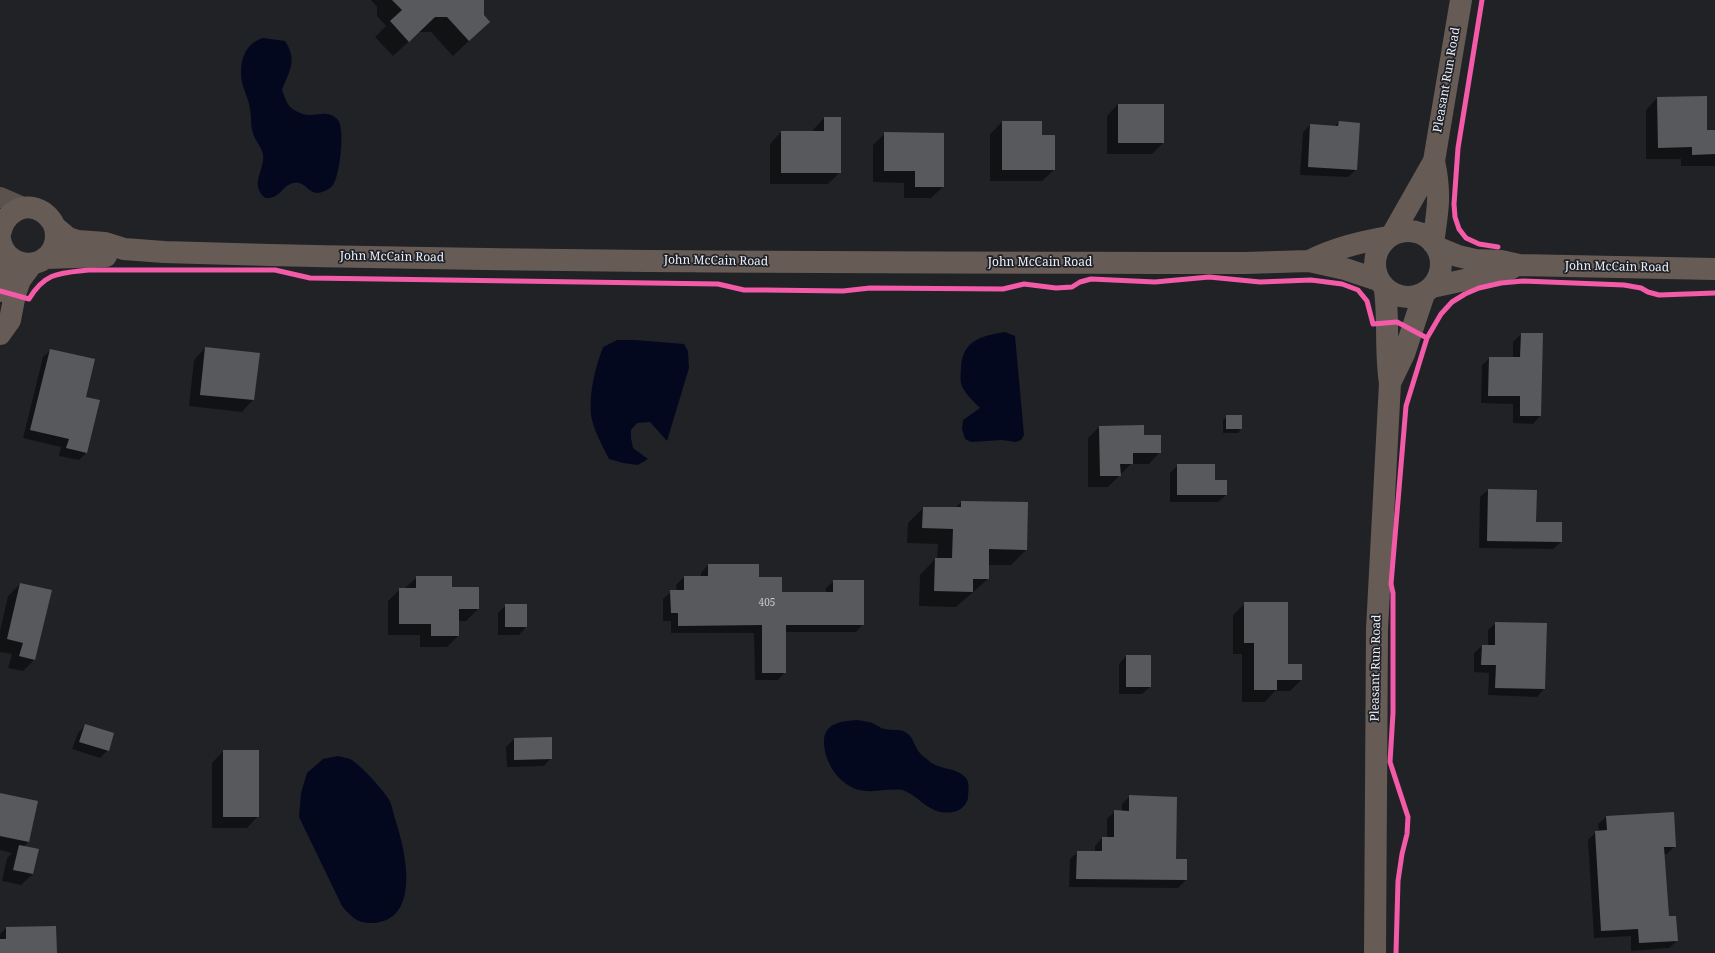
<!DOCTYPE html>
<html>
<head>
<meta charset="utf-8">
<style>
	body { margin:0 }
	canvas { display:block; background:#202226 }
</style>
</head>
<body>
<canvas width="1715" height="953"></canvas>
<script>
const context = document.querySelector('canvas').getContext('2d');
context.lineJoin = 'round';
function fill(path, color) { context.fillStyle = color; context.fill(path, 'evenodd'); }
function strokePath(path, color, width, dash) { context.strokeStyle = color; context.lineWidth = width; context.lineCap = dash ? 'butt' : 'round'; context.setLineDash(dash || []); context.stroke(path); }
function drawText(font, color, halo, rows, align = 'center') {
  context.font = font + ' "Noto Serif",serif'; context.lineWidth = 3.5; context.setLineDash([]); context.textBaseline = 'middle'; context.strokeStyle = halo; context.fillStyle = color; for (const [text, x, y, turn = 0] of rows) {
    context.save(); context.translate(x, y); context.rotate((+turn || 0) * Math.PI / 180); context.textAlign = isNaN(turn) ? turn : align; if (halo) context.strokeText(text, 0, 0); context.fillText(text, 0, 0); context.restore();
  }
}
const water = new Path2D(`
	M 263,38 L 285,41 C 298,61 289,71 282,90 C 284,94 285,100 288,104 C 291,110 303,115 309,115 C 319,115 329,110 338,120 C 345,129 340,173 334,183 C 332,188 327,190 322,192 C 308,197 306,179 293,183 C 280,187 281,199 265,198 C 249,184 265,170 263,155 C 262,147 255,141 253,133 C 250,125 252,117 250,109 C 249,100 244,91 242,82 C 239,64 243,44 263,38 Z
	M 1005,332 L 1015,336 L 1024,435 L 1021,440 L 1016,442 L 1002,440 L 971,442 L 965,439 L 962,429 L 963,420 L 980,408 C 974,402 963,392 961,383 C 960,379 961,372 961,367 C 963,340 981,336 1005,332 Z
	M 617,340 L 635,340 L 684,344 L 688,351 L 689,368 L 667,441 L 650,422 L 637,423 L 631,430 L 631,438 L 633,448 L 648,459 L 638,465 L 623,463 L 609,459 C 602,445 593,429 591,415 C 589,392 595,368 603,347 Z
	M 857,720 C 861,721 865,721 869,722 C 875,723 879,728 885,729 C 893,731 902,728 908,734 C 913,738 914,744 917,749 C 919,753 924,757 928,760 C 938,770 957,767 966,778 C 970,783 968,792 968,798 C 967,804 962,809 957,811 C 932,818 924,800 905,791 C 897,787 877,792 866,791 C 842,790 823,763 824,740 C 825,722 844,721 857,720 Z
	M 338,756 C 342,757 346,758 350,759 C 359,763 383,790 388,798 C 392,804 393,812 395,819 C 405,848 422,918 375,923 C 358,924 352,918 342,906 L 299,817 L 301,793 L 307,773 L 323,759 Z`);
const shadow = new Path2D(`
	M 371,0 L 483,0 L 483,16 L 489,22 L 453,56 L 431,32 L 419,32 L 393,56 L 375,37 L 386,26 L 377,16 L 377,7 Z
	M 1657,98 L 1706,131 L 1715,131 L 1715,166 L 1681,166 L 1681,159 L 1646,159 L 1646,110 Z
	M 1118,104 L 1163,143 L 1152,154 L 1107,154 L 1107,116 Z
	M 824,118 L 840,172 L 828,184 L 770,184 L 770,144 L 781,132 L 813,132 L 813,130 Z
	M 1002,122 L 1054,170 L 1042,181 L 990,181 L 990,134 Z
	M 1339,122 L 1356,170 L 1348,177 L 1300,175 L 1303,132 L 1310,125 L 1335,126 Z
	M 885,133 L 943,187 L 931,198 L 904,198 L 904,183 L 873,182 L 873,145 Z
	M 1521,334 L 1540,416 L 1533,424 L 1513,423 L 1513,404 L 1481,403 L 1482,365 L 1490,358 L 1513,358 L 1513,342 Z
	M 205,348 L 259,354 L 253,400 L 242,412 L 189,406 L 194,360 Z
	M 51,350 L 85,398 L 86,453 L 79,460 L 59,456 L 61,447 L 23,438 L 43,357 Z
	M 1227,416 L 1241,429 L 1238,433 L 1223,433 L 1223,420 Z
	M 1099,427 L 1143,436 L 1160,452 L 1149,464 L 1131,464 L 1108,487 L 1088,487 L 1088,438 Z
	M 1178,465 L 1226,495 L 1218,502 L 1170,502 L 1170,473 Z
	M 1488,490 L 1561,542 L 1553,549 L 1479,548 L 1480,497 Z
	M 961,502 L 1027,503 L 1026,550 L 1011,565 L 988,565 L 988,579 L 956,607 L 919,606 L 920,575 L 935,559 L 937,559 L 938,544 L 907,543 L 908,523 L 923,508 L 955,508 Z
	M 708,565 L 758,578 L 781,593 L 826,593 L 826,588 L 834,581 L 863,624 L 856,632 L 785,632 L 785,672 L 778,680 L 755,680 L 754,633 L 671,633 L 671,621 L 663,621 L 663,599 L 671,592 L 677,592 L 676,585 L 684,577 L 701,577 L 701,573 Z
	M 417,577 L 451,588 L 478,609 L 466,621 L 458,621 L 458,636 L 447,647 L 420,647 L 420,635 L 388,635 L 388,601 L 400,589 L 404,589 Z
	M 20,584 L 35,659 L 23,671 L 8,668 L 12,654 L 0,652 L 0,631 L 8,596 Z
	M 1245,603 L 1287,665 L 1302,679 L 1290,691 L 1275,691 L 1265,702 L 1242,702 L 1242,654 L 1233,654 L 1233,615 Z
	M 506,605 L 526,605 L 526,627 L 519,635 L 498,635 L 498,613 Z
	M 1496,623 L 1544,689 L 1537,697 L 1488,695 L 1489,673 L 1474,672 L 1474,653 L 1482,646 L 1488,646 L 1488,630 Z
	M 1126,656 L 1150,687 L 1142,694 L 1119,694 L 1119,664 Z
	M 86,725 L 108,750 L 100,758 L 72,749 L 78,733 Z
	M 514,739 L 551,758 L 544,766 L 507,767 L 506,747 Z
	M 223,751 L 258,816 L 247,828 L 212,828 L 212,763 Z
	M 0,794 L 37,802 L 28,842 L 23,847 L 33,874 L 21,885 L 2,881 L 7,858 L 12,853 L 0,850 Z
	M 1130,796 L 1175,860 L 1186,880 L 1178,888 L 1069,887 L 1070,859 L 1078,852 L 1095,852 L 1095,846 L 1102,838 L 1107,838 L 1107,819 L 1115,811 L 1122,811 L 1122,804 Z
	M 1606,817 L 1675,846 L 1667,854 L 1664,854 L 1668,917 L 1677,941 L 1669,948 L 1631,951 L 1631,936 L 1594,938 L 1588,840 L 1596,832 L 1599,832 L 1598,824 Z
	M 6,928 L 56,953 L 0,953 L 0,934 Z`);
const building = new Path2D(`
	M 392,0 L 484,0 L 484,15 L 490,22 L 469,41 L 447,17 L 435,17 L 409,42 L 390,21 L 402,10 Z
	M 1707,96 L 1707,130 L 1715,130 L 1715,154 L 1692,155 L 1692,147 L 1658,148 L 1657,97 Z
	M 1118,104 L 1164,104 L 1164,143 L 1118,143 Z
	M 824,117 L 841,117 L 841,173 L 781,173 L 781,131 L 824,131 Z
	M 1002,121 L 1042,121 L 1042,135 L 1055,135 L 1055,170 L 1002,170 Z
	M 1339,121 L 1360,123 L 1357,170 L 1308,167 L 1310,124 L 1338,126 Z
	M 884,132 L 944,133 L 944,187 L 915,187 L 915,171 L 884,171 Z
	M 1521,333 L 1543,333 L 1541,416 L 1520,416 L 1520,396 L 1488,396 L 1489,357 L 1520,357 Z
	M 205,347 L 260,353 L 254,400 L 200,395 Z
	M 50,349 L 95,359 L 86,397 L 100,400 L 87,453 L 66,448 L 69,439 L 30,430 Z
	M 1226,415 L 1242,415 L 1242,429 L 1226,429 Z
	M 1144,425 L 1144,435 L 1161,435 L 1161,453 L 1133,453 L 1133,464 L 1120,464 L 1121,476 L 1100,476 L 1099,426 Z
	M 1177,464 L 1215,464 L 1215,480 L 1227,480 L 1227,495 L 1177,495 Z
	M 1488,489 L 1537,490 L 1536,522 L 1562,522 L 1562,542 L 1487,541 Z
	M 961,501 L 1028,502 L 1027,550 L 989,549 L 989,579 L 973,579 L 973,592 L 934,591 L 935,558 L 952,558 L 953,529 L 922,528 L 923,507 L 961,507 Z
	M 708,564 L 759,564 L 759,577 L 782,577 L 782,592 L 833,592 L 833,580 L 864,580 L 864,625 L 786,625 L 786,673 L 762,673 L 762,625 L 678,626 L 678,613 L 671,613 L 670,590 L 684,590 L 684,576 L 708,576 Z
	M 416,576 L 452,576 L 452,587 L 479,587 L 479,609 L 459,609 L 459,636 L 431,636 L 431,624 L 399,624 L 399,588 L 416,588 Z
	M 20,583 L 52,590 L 35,660 L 19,656 L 23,643 L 7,639 Z
	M 1244,602 L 1288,602 L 1288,664 L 1302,664 L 1302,680 L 1277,680 L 1277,690 L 1254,690 L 1254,643 L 1244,643 Z
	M 505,604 L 527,604 L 527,627 L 505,627 Z
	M 1495,622 L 1547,623 L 1545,689 L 1495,688 L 1496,665 L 1481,665 L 1482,645 L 1495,645 Z
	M 1126,655 L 1151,655 L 1151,687 L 1126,687 Z
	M 85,724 L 114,733 L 109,751 L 79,742 Z
	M 552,737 L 552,759 L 514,760 L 514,738 Z
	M 223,750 L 259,750 L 259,817 L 223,817 Z
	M 0,793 L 38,801 L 29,842 L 0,836 Z
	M 1129,795 L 1177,797 L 1176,859 L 1187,859 L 1187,880 L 1076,879 L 1077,851 L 1102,851 L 1102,837 L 1114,837 L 1114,810 L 1129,811 Z
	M 1674,812 L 1676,847 L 1664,847 L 1669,916 L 1676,916 L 1678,941 L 1639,943 L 1638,929 L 1601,931 L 1595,831 L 1607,830 L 1606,816 Z
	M 19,845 L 39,849 L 33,874 L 13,870 Z
	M 56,926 L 57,953 L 0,953 L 0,939 L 6,939 L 6,927 Z`);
const minor = new Path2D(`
	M 0,197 L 23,207`);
const major = new Path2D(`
	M 55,227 L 68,238 L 78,241 L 105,243 L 124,249 L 164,252 C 524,263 885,262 1245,263 L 1309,261 L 1345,269 L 1378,280
	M1375 264a33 33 0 1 1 66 0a33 33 0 1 1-66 0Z
	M 0,234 C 4,213 24,200 43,212 C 51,218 56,225 56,235 C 56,271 6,274 0,239
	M 1392,235 L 1434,161 L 1461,0
	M 1433,243 C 1438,210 1441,193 1434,161
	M 1436,247 L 1458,256 L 1475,260 L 1501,261 L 1519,265 L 1715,269
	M 45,258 L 106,256
	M 1309,261 C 1335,248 1360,242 1388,237
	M 1432,287 L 1502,272 L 1512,268
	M 0,291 L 3,270 L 4,251
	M 0,334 L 10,320 L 15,294 L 20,280 L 32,264
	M 1390,383 L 1404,354 L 1424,294
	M 1375,953 L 1377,629 L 1390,383 C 1385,352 1389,321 1385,290`);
const cycleway = new Path2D(`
	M 1482,0 L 1458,148 L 1454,204 L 1455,217 L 1459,229 L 1466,238 L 1479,244 L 1498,247
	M 0,291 L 29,299 C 45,272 60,273 89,270 L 275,270 L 310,278 L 718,284 L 744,290 L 764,290 L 843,291 L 870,288 L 1003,289 L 1024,284 L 1056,288 L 1072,287 L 1080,282 L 1091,279 L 1155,282 L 1209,277 L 1260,282 L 1311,280 L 1342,284 L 1358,290 L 1367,301 L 1373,324 L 1397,322 L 1427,338
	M 1396,953 L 1398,881 L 1402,854 L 1407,834 L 1408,817 L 1390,762 L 1393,713 L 1393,593 L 1391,584 L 1406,406 L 1427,338 L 1441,314 L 1452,302 L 1465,294 L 1479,288 L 1501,283 L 1523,281 L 1624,285 L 1641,288 L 1648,292 L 1659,295 L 1715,293`);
const numberNames = [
	["405",767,603]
];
const streetNames = [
	["Pleasant Run Road",1447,80,-80],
	["John McCain Road",392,257,1],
	["John McCain Road",716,261,1],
	["John McCain Road",1040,263],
	["John McCain Road",1617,267,1],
	["Pleasant Run Road",1376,668,-89]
];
fill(water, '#03081f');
fill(shadow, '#0007');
fill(building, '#58595c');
strokePath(minor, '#5c524d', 20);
strokePath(major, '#675b55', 22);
strokePath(cycleway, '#f35aa7', 5);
drawText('10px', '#c7c9cd', null, numberNames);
drawText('12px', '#eceef3', '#1e2128', streetNames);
</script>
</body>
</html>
